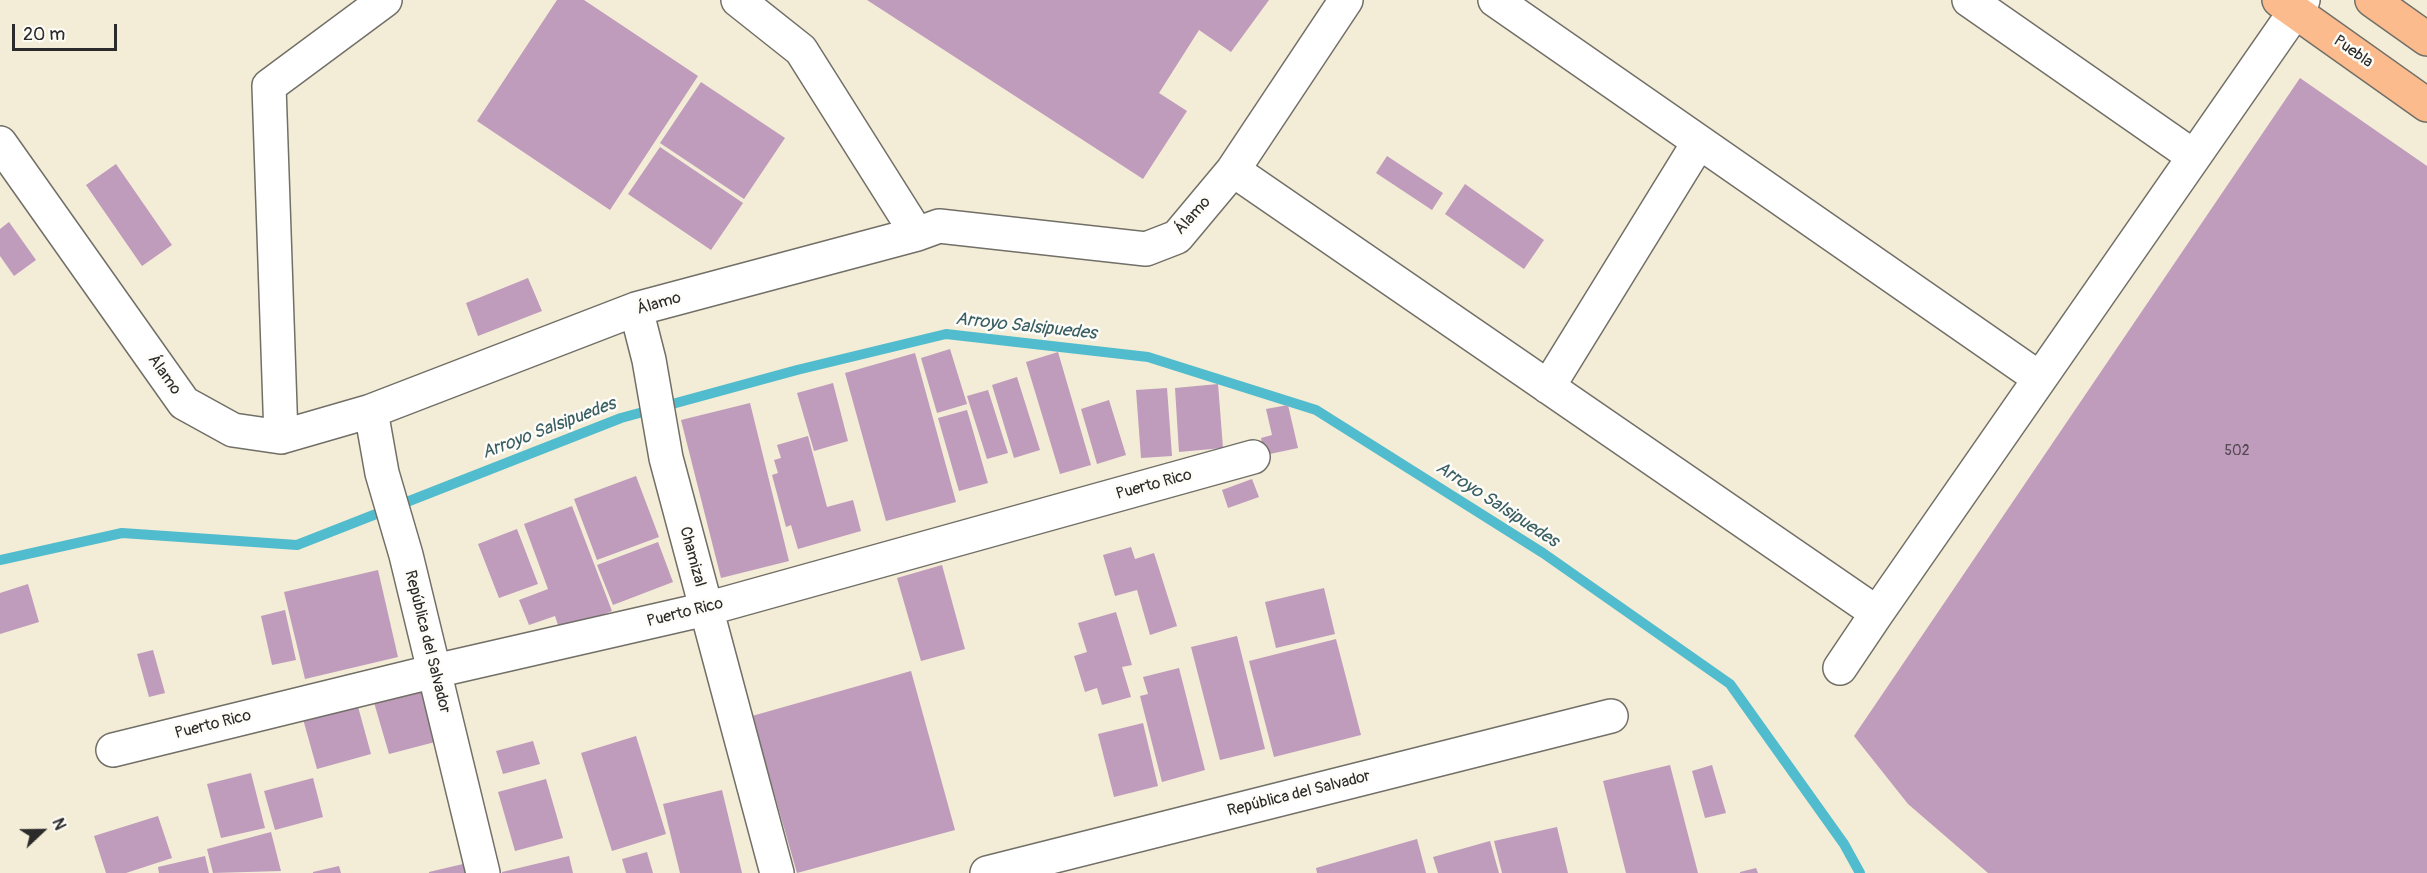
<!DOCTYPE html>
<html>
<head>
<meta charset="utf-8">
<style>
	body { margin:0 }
	#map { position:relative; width:2427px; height:873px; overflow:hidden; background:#f3ecd6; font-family:Pangolin,sans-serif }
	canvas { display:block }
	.north { position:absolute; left:12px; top:801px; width:60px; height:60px; -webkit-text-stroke:4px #fdfcf7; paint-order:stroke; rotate:68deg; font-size:16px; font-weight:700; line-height:24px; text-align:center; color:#2b2b2b }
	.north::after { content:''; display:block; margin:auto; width:21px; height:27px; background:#2b2b2b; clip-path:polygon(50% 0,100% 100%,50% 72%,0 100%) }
	.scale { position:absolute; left:12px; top:24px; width:105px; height:27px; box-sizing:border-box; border:3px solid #2b2b2b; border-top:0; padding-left:8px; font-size:18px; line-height:21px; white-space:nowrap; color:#2b2b2b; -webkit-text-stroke:4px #fdfcf7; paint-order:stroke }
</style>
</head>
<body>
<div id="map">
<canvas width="2427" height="873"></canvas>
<div class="north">N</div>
<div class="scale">20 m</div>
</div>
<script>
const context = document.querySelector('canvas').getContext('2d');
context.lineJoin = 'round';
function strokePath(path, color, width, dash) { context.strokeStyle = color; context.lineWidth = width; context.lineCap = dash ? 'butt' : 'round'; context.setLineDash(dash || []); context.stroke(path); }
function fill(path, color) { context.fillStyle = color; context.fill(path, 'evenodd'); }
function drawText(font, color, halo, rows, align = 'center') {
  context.font = font + ' Pangolin,sans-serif'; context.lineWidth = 5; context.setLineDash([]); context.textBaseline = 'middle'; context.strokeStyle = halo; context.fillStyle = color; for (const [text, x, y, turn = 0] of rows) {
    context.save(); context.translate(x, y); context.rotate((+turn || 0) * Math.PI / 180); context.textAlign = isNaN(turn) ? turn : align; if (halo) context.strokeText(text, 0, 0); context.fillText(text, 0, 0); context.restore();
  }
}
const stream = new Path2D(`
	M 0,560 L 122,533 L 297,545 L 621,418 L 797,370 L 946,334 L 1148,357 L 1316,410 L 1543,553 L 1730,684 L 1844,844 L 1860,873`);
const building = new Path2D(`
	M 557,0 L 584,0 L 698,76 L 610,210 L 477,121 Z
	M 867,0 L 1269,0 L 1231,52 L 1199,30 L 1159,93 L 1187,111 L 1143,179 Z
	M 2300,78 L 2427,166 L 2427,873 L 1988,873 L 1908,804 L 1854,736 Z
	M 701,82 L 785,138 L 744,199 L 660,143 Z
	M 660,147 L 743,203 L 711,250 L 628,194 Z
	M 1387,156 L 1443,193 L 1432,210 L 1376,173 Z
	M 116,164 L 172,245 L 142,266 L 86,185 Z
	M 1465,184 L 1544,240 L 1524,269 L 1445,214 Z
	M 9,222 L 36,260 L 14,276 L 0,256 L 0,229 Z
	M 528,278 L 542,311 L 478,336 L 466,303 Z
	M 950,349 L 967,404 L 937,413 L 921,358 Z
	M 1058,352 L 1091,465 L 1060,474 L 1026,362 Z
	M 915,353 L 956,502 L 886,521 L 845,373 Z
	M 1017,377 L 1040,450 L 1014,458 L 992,385 Z
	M 833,383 L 848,441 L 814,451 L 797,393 Z
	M 1218,384 L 1223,448 L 1179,452 L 1175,388 Z
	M 1167,388 L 1172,456 L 1141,458 L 1136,390 Z
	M 988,390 L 1008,453 L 987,459 L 967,396 Z
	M 1109,400 L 1126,455 L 1097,464 L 1081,409 Z
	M 750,403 L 789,561 L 721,578 L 681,420 Z
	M 1288,405 L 1298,448 L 1265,455 L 1261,438 L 1272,435 L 1266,409 Z
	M 967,410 L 988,483 L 959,491 L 938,418 Z
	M 808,436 L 827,507 L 853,500 L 861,531 L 798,549 L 791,525 L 786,527 L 772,475 L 778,473 L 774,460 L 781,458 L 777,445 Z
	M 636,476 L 659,537 L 597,560 L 574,499 Z
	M 1252,479 L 1259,497 L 1228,508 L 1222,490 Z
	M 572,506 L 612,611 L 560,631 L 555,616 L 529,625 L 519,600 L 548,589 L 524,524 Z
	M 517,529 L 538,584 L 499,598 L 478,544 Z
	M 658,542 L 673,582 L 613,605 L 597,565 Z
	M 1131,547 L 1135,559 L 1154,553 L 1177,626 L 1150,635 L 1137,590 L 1115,596 L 1103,555 Z
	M 942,565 L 965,649 L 921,661 L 897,578 Z
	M 378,570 L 398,657 L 305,679 L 284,592 Z
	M 28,584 L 39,622 L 0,634 L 0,593 Z
	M 1324,588 L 1335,634 L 1276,648 L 1265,602 Z
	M 285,610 L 296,660 L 272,665 L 261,616 Z
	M 1116,612 L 1132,665 L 1122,667 L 1131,697 L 1102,705 L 1097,688 L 1085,692 L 1074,656 L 1087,652 L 1078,623 Z
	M 1237,636 L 1265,749 L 1220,760 L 1191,647 Z
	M 1336,639 L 1361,735 L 1274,757 L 1249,661 Z
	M 153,650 L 165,693 L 149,697 L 137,654 Z
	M 1179,668 L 1205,770 L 1162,782 L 1140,696 L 1148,694 L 1143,677 Z
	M 911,671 L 955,830 L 797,873 L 752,716 Z
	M 420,685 L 435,742 L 389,754 L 373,699 Z
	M 357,703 L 371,754 L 317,769 L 303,719 Z
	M 1143,723 L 1158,786 L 1114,797 L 1098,734 Z
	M 636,736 L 666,834 L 612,851 L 581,753 Z
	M 533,741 L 540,764 L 503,774 L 496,751 Z
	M 1670,765 L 1698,873 L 1626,873 L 1603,781 Z
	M 1712,765 L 1726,813 L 1705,818 L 1692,771 Z
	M 251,773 L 265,828 L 221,838 L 207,784 Z
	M 313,778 L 323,817 L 275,830 L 264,791 Z
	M 546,779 L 563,838 L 515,851 L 498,792 Z
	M 722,790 L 742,873 L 680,873 L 663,804 Z
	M 158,816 L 172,858 L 126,873 L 106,873 L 94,836 Z
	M 1557,827 L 1568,873 L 1502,873 L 1494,841 Z
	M 271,832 L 281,871 L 213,873 L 207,849 Z
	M 1417,839 L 1426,873 L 1317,873 L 1316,868 Z
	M 1490,841 L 1499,873 L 1438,873 L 1433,857 Z
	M 647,852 L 653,873 L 626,873 L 622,859 Z
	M 205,856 L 209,873 L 159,873 L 158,867 Z
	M 569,856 L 573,873 L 502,873 L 502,872 Z
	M 463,864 L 466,873 L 429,873 L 429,872 Z
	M 339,866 L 341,873 L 313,873 L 313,872 Z
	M 1756,868 L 1758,873 L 1740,873 L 1740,872 Z`);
const minor = new Path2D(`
	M 738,0 L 801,50 L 917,234
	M 1495,0 L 2039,378
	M 1969,0 L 2193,156
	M 0,143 L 184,403 L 233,430 L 281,437 L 371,411 L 636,309 L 917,234 L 939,226 L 1146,249 L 1177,237 L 1233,170 L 1346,0
	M 1233,170 L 1877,613 L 2303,0
	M 636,309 L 649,360 L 666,458 L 777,873
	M 1548,387 L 1699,142
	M 371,411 L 382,473 L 406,555 L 483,873
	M 281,437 L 269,86 L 385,0
	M 1840,668 L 1877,613
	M 113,750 L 435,671 L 706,609 L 1253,457
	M 987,873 L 1611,716`);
const major = new Path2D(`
	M 2279,0 L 2427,105
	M 2372,0 L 2427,39`);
const numberNames = [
	["502",2237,451]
];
const streetNames = [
	["Puebla",2353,52,35],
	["Álamo",1193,216,-48],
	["Álamo",659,304,-16],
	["Álamo",164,375,55],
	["Puerto Rico",1154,485,-15],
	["Chamizal",692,557,75],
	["Puerto Rico",685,613,-14],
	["República del Salvador",427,642,76],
	["Puerto Rico",213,725,-14],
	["República del Salvador",1299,794,-14]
];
const waterNames = [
	["Arroyo Salsipuedes",1026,327,6],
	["Arroyo Salsipuedes",549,429,-21],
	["Arroyo Salsipuedes",1497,505,33]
];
strokePath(stream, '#51bccd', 10);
fill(building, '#bf9bbc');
strokePath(minor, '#716f67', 36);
strokePath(major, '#716f67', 36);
strokePath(minor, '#fff', 33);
strokePath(major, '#fbbb8d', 33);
drawText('14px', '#50474f', null, numberNames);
drawText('16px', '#2b2b2b', '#fdfcf7', streetNames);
drawText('italic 18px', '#385e64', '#fdfcf7', waterNames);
</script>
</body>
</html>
